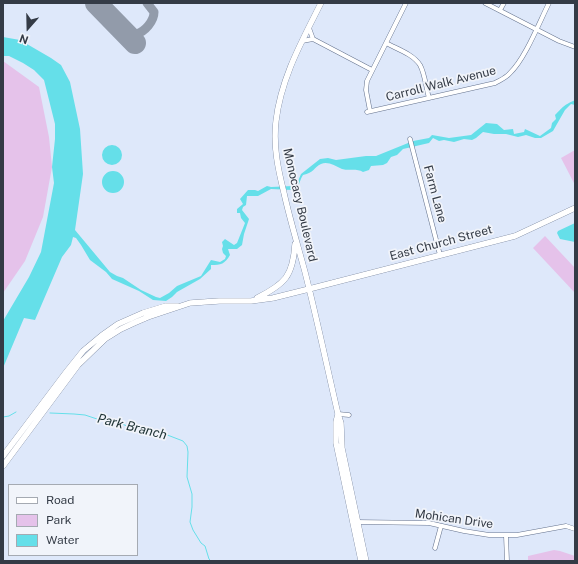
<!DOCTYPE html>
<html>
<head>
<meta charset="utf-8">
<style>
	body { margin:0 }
	#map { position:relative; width:578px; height:564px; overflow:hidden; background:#dee8fa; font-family:"Public Sans",sans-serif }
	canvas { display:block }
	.frame { position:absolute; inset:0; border:4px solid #343b46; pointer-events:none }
	.legend { position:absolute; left:8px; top:484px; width:130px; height:72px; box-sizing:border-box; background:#f1f4fa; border:1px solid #a5aab2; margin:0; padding:5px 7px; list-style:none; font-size:12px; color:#343b46 }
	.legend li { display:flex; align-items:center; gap:8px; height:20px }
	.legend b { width:20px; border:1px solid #a5aab2 }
	.north { position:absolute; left:8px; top:8px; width:40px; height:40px; -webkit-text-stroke:3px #f1f4fa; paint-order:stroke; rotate:200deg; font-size:11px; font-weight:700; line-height:16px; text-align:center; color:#343b46 }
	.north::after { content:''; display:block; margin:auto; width:14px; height:18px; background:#343b46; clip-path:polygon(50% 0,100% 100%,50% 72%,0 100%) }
</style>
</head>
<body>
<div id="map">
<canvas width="578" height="564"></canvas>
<div class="frame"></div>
<ul class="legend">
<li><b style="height:5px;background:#fff"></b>Road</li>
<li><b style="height:11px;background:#e5c2ea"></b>Park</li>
<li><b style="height:11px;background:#65dfe9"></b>Water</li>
</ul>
<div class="north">N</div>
</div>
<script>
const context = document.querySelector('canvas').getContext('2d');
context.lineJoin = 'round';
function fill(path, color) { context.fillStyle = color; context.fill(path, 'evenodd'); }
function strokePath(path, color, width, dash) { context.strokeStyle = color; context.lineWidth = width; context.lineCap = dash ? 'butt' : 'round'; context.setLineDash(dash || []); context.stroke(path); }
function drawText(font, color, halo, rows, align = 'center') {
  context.font = font + ' "Public Sans",sans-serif'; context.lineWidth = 3.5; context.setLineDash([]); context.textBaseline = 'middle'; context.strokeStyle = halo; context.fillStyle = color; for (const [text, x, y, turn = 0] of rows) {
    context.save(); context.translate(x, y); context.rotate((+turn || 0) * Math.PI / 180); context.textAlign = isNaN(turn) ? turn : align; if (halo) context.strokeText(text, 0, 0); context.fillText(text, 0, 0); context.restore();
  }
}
const green = new Path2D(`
	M 3,61 L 39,87 L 49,137 L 52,167 L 43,217 L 25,261 L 3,293 Z
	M 575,150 L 575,185 L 561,158 Z
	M 545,236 L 575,268 L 575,293 L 533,248 Z
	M 554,550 L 560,551 L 575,556 L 575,561 L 528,561 L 528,556 Z`);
const water = new Path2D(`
	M 3,37 L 20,40 L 51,58 L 61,65 L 70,82 L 80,129 L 83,174 L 75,230 L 110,272 L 117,276 L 123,278 L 141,290 L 156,297 L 160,298 L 169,293 L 177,286 L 201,276 L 211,260 L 220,262 L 225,259 L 226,256 L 223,253 L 222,249 L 223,246 L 222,242 L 225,239 L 234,245 L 237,243 L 245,223 L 241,218 L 240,213 L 237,213 L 237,209 L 243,204 L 240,199 L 248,190 L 255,190 L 258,191 L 267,186 L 271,187 L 293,186 L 298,181 L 301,174 L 320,159 L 328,158 L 336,160 L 366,156 L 376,156 L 413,141 L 429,138 L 432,135 L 449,138 L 471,135 L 486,123 L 497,124 L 504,130 L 513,129 L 514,134 L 524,132 L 525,129 L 540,136 L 551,128 L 552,123 L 556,119 L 555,115 C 564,106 564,105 575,100 L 575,105 L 571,104 L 565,110 L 553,131 L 541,138 L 535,138 L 526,135 L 518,137 L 506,134 L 494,134 L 483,132 L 476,138 L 472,140 L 464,139 L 454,142 L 444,140 L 439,141 L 433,138 L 429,143 L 403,149 L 397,155 L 391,157 L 387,163 L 383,165 L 371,166 L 369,170 L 363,172 C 357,168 349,171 342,169 C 335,166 328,161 321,164 C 314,167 314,173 303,175 C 299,181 300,188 292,190 L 271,189 L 258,196 L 247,196 L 246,205 L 243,207 L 242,210 L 249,219 L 244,234 L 242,245 L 237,249 L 228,249 L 230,255 C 225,264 221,265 211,265 L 211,269 L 200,279 L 177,292 L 172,297 L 166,301 L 153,300 L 139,291 L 112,279 L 106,272 L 90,260 L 81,245 L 76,238 L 73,237 L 71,245 L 62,257 L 35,320 L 24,318 L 3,368 L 3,321 L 29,277 L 41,252 L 54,183 L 52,167 L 55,139 L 55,124 L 44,80 L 34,70 L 23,63 L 9,56 L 3,56 Z
	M102 155a10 10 0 1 1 20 0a10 10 0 1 1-20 0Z
	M102 182a11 11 0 1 1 22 0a11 11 0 1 1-22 0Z
	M 575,223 L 575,242 L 560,239 L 557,233 L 558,231 Z`);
const stream = new Path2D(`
	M 50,413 L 74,414 L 85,415 L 97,419 L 115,421 L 127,426 L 139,429 L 157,431 L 183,441 L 187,446 L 188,452 L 187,477 L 192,494 L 192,507 L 190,522 L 193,530 L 201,543 L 205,546 L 209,559 L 211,561
	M 3,417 L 9,416 L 16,412`);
const taxiway = new Path2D(`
	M 126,34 C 129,34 133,35 136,34 C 145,32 154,21 154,12 L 147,3`);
const runway = new Path2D(`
	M 96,3 L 135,43`);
const street = new Path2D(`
	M 485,3 L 559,41 L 575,47
	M 500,10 L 504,3
	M 309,28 L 313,39
	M 302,41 L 313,39 L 372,70
	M 386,43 C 397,49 413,54 420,65 C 425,74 426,88 429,98
	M 370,111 L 366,90 L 367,81 L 406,3
	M 367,112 L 495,83 C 500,80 506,78 510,73 C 525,59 539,23 549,3
	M 410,139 L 440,255
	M 338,414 L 349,415
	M 356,522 L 429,523 L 464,531 L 489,535 L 517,535 L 566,526 L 575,529
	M 506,536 L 507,561
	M 435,548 L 441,526`);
const secondary = new Path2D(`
	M 321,3 C 302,41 281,78 276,121 C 273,146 278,169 284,193 C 290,220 298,246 305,272 C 317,319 327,367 338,414 L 341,423 L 342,448 L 366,561
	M 257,298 C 285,284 293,276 295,244
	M 338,414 L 336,422 L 336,443 L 361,561
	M 3,456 L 67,371 L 83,351 L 101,336 L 118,324 L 143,313 L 166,306 L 178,306
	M 3,466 L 78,365 L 105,339 L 121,329 L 134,323 L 148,317 L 190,303 L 219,301 L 251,301 L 273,298 L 309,289 L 515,236 L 575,208`);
const streetNames = [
	["Carroll Walk Avenue",441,84,-14],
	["Farm Lane",435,194,75],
	["Monocacy Boulevard",300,205,77],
	["East Church Street",441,243,-15],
	["Mohican Drive",454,519,8]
];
const waterNames = [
	["Park Branch",132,427,14]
];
fill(green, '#e5c2ea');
fill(water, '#65dfe9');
strokePath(stream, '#65dfe9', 1);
strokePath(taxiway, '#929baa', 9);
strokePath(runway, '#929baa', 22);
strokePath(street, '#64728d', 5);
strokePath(secondary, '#64728d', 6);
strokePath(street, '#fff', 4);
strokePath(secondary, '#fff', 5.5);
drawText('12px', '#343b46', '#f1f4fa', streetNames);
drawText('italic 13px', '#1c3133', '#f1f4fa', waterNames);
</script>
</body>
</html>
